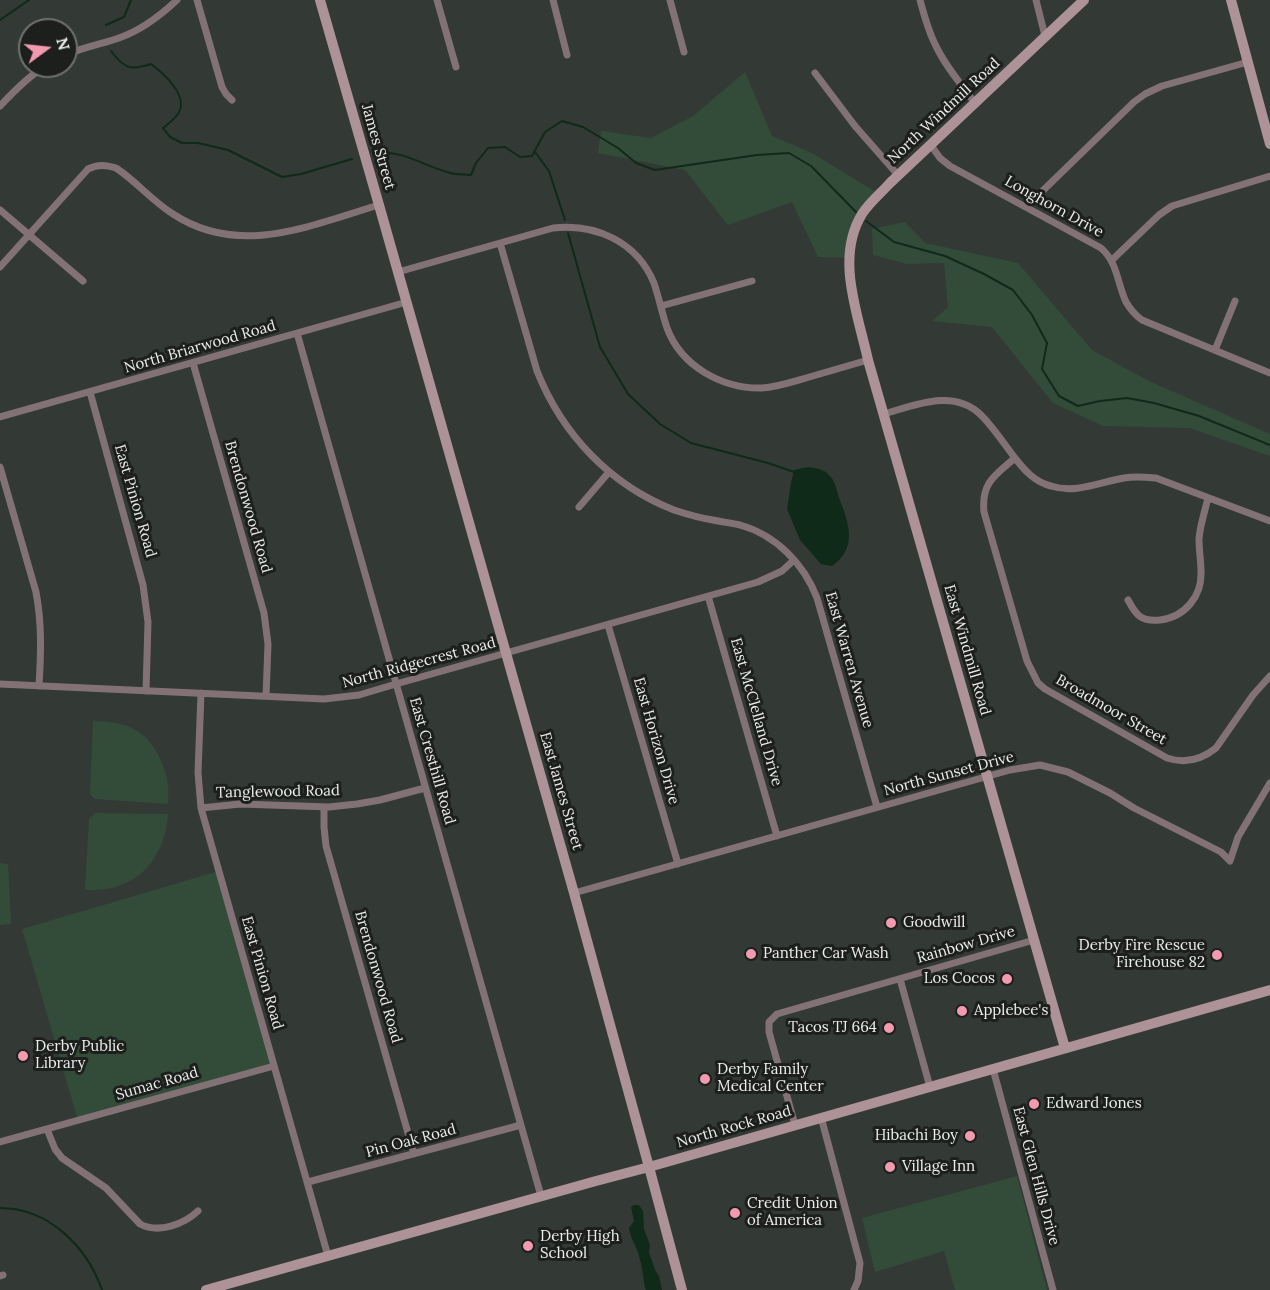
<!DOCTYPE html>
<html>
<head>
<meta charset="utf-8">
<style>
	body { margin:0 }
	#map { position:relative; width:1270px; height:1290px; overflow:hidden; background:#333935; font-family:Lora,serif }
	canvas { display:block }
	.north { position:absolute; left:18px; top:18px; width:60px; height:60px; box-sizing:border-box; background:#1d1f1d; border:2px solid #6f726f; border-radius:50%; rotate:75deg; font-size:16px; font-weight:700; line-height:24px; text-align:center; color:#eaeeeb }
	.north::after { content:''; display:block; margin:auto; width:21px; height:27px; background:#f29ab0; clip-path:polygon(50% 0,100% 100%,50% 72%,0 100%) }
</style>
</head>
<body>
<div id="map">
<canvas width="1270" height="1290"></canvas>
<div class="north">N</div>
</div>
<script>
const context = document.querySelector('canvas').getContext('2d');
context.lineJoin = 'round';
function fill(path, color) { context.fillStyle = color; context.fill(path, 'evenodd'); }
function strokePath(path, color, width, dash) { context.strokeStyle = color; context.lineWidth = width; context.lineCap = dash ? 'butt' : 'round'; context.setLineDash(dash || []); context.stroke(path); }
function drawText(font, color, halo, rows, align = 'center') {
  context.font = font + ' Lora,serif'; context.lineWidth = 6; context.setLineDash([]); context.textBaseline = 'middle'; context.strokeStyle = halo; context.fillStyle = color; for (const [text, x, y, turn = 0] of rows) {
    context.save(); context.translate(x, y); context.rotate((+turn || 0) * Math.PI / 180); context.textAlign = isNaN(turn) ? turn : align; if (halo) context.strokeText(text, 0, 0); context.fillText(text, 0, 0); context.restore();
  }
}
const green = new Path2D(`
	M 745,72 L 772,136 L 812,153 L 879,194 L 864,211 L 850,258 L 818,257 L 792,202 L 728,225 L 685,170 L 598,153 L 601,131 L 651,138 L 693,116 Z
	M 905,222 L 925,243 L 1018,263 L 1092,350 L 1151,382 L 1270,434 L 1270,456 L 1190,428 L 1103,426 L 1053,403 L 992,327 L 932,321 L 948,307 L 944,263 L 907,264 L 873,255 L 872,229 Z
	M 93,721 C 110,721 130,724 143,735 C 156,746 166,768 168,785 C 169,791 168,798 168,804 L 95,799 L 90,794 Z
	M 95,813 L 168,814 C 166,846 150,876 118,886 C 108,890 96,890 85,890 L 89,819 Z
	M 0,863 L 8,864 L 11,924 L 0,925 Z
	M 219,871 L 274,1066 L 78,1120 L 22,929 Z
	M 1017,1176 L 1047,1290 L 955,1290 L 944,1251 L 875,1272 L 862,1218 Z`);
const water = new Path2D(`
	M 808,467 C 816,468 824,469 830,476 C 835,481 837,491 839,498 C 849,523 858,548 832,566 L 821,564 L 800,540 L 787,509 L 791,483 L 794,470 Z
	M 634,1205 L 639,1205 L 643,1211 L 644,1229 L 650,1245 L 649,1252 L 655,1270 L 659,1276 L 662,1290 L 646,1290 L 645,1288 C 643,1276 642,1263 637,1250 C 634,1241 631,1240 629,1228 L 634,1221 L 631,1207 Z`);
const stream = new Path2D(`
	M 0,20 L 29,0
	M 106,25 L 124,17 L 131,0
	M 111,51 C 124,68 130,71 151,64 C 163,73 186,93 180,110 C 177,118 169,123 163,128 L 170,137 L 182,143 L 198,143 L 228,150 L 282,177 L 301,174 L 352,159
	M 535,152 L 549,171 L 565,220
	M 377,154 C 401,149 424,166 447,172 C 454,175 463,174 471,175 L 476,163 L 488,148 L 505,147 L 520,157 L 532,156 L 545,132 L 562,121 L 583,127 L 618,148 L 636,163 L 655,170 L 757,155 L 789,153 L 811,166 L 856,212
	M 866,221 L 894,242 L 945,256 L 984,274 L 1013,290 L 1032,315 L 1047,343 L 1042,369 L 1059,396 L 1078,406 L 1100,401 L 1127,398 L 1154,403 L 1199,416 L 1270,445
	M 568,233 L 600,347 L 628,394 L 660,424 L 691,443 L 768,463 L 794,472
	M 0,1208 C 49,1208 87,1247 102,1290`);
const street = new Path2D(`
	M 197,0 L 222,87 L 226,94 L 232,100
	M 437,0 L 456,67
	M 553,0 L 567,55
	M 670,0 L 684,52
	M 920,0 C 924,15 928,30 935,44 C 945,66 961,84 975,103
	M 1036,0 L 1045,36
	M 66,55 C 83,47 102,44 119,38 C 142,30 160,16 177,0
	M 815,73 L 855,126 L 898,175
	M 0,106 C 14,91 28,77 45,66
	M 930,144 L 940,158 L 950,166 L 1101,248 C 1118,263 1117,283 1126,302 C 1130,309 1135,315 1142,320 L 1270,373
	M 1026,207 L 1134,102 L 1145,94 L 1162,86 L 1248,62
	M 0,210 L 83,281
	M 500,243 L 537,371 C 562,434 610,485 674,510 C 686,514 700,518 713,520 C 722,522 732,523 740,525 C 776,535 804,564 817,598 L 877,807
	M 1112,260 L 1159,215 L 1172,206 L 1270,176
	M 0,267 L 88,169 C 98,164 106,165 116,168 C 136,181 152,201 173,214 C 240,258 311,225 379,205
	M 398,272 L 553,228 C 596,223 637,242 654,283 C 659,298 662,313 667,328 C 681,366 722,389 762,388 C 777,387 792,382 806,378 C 827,372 848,366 868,360
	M 661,306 L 752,281
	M 297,333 L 541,1196
	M 1215,350 L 1235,301
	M 193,363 L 264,613 L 268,644 L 266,696
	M 90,392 L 143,585 L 148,622 L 146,691
	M 884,414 C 915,405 954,388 981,415 C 994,428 1004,444 1015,458 C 1025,471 1035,482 1051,486 C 1076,494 1100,482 1124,478 C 1135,476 1145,477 1156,478 L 1270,521
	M 0,417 L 407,302
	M 1015,458 C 995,475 981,483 984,512 L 1027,661 L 1038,683 L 1045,689 L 1167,758 C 1185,764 1201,760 1216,748 L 1253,695 L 1270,676
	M 0,467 L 36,592 C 42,624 41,653 39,686
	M 579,507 L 609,472
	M 708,596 L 777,836
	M 1128,600 C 1136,615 1141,622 1160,620 C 1185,617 1202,596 1201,572 C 1201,561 1199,550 1199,539 C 1200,525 1205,511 1208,498
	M 608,625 L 678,864
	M 0,684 L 324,699 L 359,695 L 396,684 L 758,582 L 782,571 L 794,560
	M 201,693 L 198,773 L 201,808 L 328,1256
	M 324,807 L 324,827 L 326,846 L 414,1154
	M 201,808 L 240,804 L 329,807 L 357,804 L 380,800 L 425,788
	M 574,893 L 1010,770 L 1040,765 L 1068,772 L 1110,793 L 1134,808 L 1221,852 L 1230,861 L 1238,837 L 1270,783
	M 900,979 L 930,1087
	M 993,1069 L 1053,1290
	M 821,1117 L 860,1263 L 858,1281 L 854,1290
	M 795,1125 L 769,1032 L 769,1022 L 777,1014 L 1034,940
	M 47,1129 L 55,1149 L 62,1158 L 106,1188 L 140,1224 C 159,1234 184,1224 198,1211
	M 0,1142 L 274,1066
	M 308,1182 L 521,1125
	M 0,1276 L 3,1275`);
const secondary = new Path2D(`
	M 320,0 L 379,205 L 574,893 L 649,1167 L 682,1290
	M 1231,0 L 1270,144
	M 1065,1048 L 868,360 C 858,314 835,258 862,214 C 869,203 881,193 890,183 L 1084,0
	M 206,1290 L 596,1181 L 649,1167 L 1270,990`);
const markers = [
	[891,923,6,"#f29ab0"],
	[751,954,6,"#f29ab0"],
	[1217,955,6,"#f29ab0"],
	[1007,979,6,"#f29ab0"],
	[962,1011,6,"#f29ab0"],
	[889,1028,6,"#f29ab0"],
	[23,1056,6,"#f29ab0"],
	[705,1079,6,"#f29ab0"],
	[1034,1104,6,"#f29ab0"],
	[970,1136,6,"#f29ab0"],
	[890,1167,6,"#f29ab0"],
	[735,1213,6,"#f29ab0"],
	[528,1246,6,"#f29ab0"]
];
const streetNames = [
	["North Windmill Road",944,111,-43],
	["James Street",378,147,74],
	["Longhorn Drive",1054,207,29],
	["North Briarwood Road",200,347,-16],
	["East Pinion Road",135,501,74],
	["Brendonwood Road",248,507,74],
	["East Windmill Road",967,650,74],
	["East Warren Avenue",849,660,74],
	["North Ridgecrest Road",419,663,-15],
	["Broadmoor Street",1111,710,30],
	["East McClelland Drive",756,712,74],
	["East Horizon Drive",656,741,74],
	["East Cresthill Road",432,761,74],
	["North Sunset Drive",949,774,-15],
	["East James Street",561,791,74],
	["Tanglewood Road",278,792,-1],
	["Rainbow Drive",966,945,-16],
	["East Pinion Road",262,973,74],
	["Brendonwood Road",378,977,74],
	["Sumac Road",157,1084,-16],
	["North Rock Road",734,1127,-16],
	["Pin Oak Road",411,1141,-15],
	["East Glen Hills Drive",1036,1176,75]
];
const poiNames = [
	["Goodwill",903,923],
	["Derby Fire Rescue",1205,946,"right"],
	["Firehouse 82",1205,963,"right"],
	["Panther Car Wash",763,954],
	["Los Cocos",995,979,"right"],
	["Applebee's",974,1011],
	["Tacos TJ 664",877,1028,"right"],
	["Derby Public",35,1047],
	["Library",35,1064],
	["Derby Family",717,1070],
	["Medical Center",717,1087],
	["Edward Jones",1046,1104],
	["Hibachi Boy",958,1136,"right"],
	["Village Inn",902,1167],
	["Credit Union",747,1204],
	["of America",747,1221],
	["Derby High",540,1237],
	["School",540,1254]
];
fill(green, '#334c3a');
fill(water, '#0f2a18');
strokePath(stream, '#0f2a18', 2);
strokePath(street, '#837275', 7);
strokePath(secondary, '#ad9298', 10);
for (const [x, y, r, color] of markers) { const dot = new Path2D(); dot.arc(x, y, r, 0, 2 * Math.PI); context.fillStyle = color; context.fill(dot); strokePath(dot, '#1d1f1d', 2); }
drawText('15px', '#eaeeeb', '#1d1f1d', streetNames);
drawText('15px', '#eaeeeb', '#1d1f1d', poiNames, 'left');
</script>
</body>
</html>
